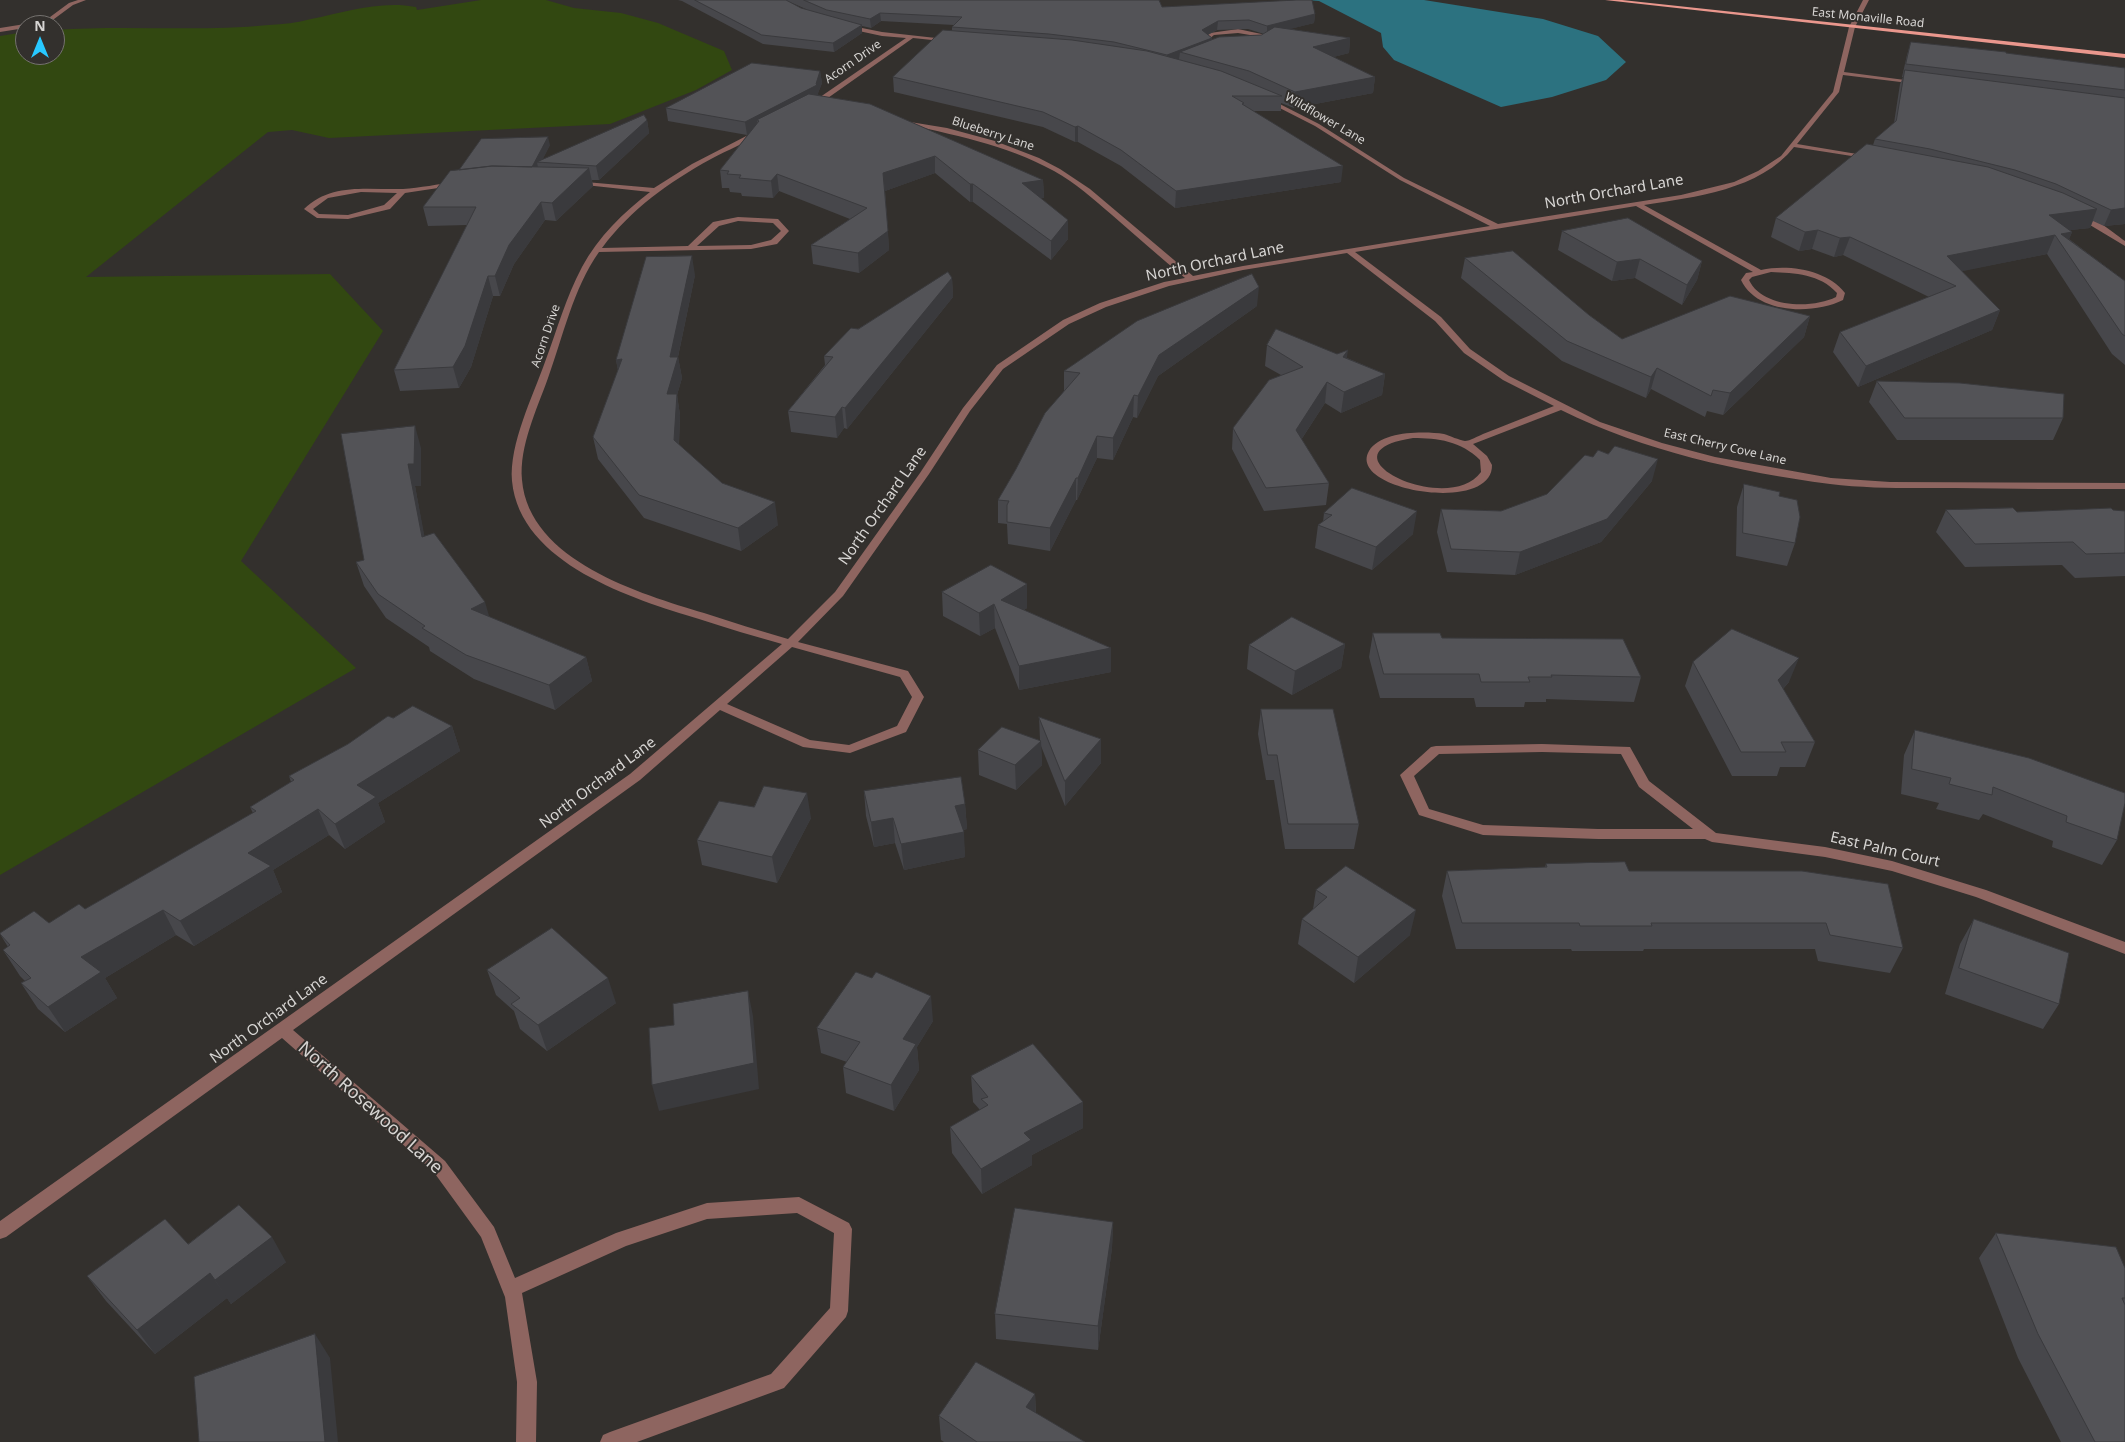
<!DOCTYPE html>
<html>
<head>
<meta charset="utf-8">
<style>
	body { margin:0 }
	#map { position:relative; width:2125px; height:1442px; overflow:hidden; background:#33302d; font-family:"Noto Sans",sans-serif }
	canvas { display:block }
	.north { position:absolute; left:15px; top:15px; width:50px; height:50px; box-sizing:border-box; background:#33302d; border:1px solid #75726f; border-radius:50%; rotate:0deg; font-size:14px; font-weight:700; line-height:20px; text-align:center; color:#d7d5d3 }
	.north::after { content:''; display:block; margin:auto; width:18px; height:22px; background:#28c8ff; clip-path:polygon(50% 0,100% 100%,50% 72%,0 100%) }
</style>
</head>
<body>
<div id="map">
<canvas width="2125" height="1442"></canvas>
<div class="north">N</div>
</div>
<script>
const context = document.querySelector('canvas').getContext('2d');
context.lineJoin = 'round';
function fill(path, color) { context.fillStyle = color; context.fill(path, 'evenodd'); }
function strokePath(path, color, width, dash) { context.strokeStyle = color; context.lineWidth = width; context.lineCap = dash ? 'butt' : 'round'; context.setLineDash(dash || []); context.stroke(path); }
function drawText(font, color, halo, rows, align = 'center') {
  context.font = font + ' "Noto Sans",sans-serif'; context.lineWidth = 4; context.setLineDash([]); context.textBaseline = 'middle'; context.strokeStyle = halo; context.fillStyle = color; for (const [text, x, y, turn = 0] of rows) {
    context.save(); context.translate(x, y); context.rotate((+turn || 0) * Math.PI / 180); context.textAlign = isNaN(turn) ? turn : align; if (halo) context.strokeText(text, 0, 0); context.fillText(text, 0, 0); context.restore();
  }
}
const green = new Path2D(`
	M 481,0 L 546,0 L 574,8 L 621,13 L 658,23 L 724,51 L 732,70 L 696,90 L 610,124 L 329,138 L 292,130 L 268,132 L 86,277 L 330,274 L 383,331 L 241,561 L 356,668 L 0,875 L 0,36 L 25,32 L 25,55 L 55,55 L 55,30 C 126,25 198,32 269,25 C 283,24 297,23 311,19 C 345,12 381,0 416,7 L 417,10 Z`);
const water = new Path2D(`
	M 1307,0 L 1424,0 L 1543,19 L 1598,36 L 1626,62 L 1606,80 L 1552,97 L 1501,107 L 1394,60 L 1383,47 L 1381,33 L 1319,1 Z`);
const minor = new Path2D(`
	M 78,0 L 86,0 L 73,5 L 50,22 L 28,25 L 46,20 L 69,3 Z
	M 1863,0 L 1869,0 L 1855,27 L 1844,72 L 1920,82 L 1917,84 L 1843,75 L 1839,92 L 1797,144 L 1869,156 L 1871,157 L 1871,159 L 1794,147 C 1760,190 1695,197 1644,205 L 1761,270 C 1789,264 1827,270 1845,293 L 1843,300 C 1813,315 1757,314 1741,280 L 1746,273 L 1753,272 L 1636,206 L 1355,252 L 1441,317 L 1470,349 L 1509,376 L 1600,422 L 1662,443 L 1715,457 L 1831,478 L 1890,482 L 2125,483 L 2125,489 C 2068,489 2011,489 1955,488 C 1913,488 1871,489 1830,484 C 1739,472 1644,451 1561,410 L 1473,444 L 1487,456 L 1492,465 C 1493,515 1346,490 1369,451 C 1381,431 1423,431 1444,434 C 1450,436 1459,440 1465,441 C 1470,441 1478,436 1483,434 C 1507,425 1530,415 1554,406 L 1503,380 L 1464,353 L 1435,321 L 1347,253 L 1243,270 L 1169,286 L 1106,307 L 1069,324 L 1003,369 L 970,411 L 929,474 L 843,596 L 798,642 L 908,671 L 924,697 L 906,732 L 850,753 L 803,747 L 720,710 L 640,780 L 293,1030 L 445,1161 L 494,1227 L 515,1278 L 616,1233 L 707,1203 L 799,1197 L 849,1223 L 852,1229 L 848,1311 L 846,1317 L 784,1388 L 637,1442 L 600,1442 L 603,1435 L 610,1432 L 771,1374 L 830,1308 L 834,1233 L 797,1213 L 707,1219 L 626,1246 L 522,1293 L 537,1382 L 536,1442 L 516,1442 L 517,1382 L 505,1297 L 481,1237 L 433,1171 L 282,1038 L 6,1237 L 0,1239 L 0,1221 L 630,774 L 782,644 C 754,636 726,628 699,619 C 633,599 520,564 512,481 C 509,444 533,396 545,362 C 557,330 566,297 582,267 C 598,237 624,212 650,192 L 576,184 L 572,182 L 574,181 L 654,188 L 692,164 L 756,131 L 761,132 C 747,143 727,150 711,159 C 669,182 631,209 602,248 L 688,246 L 713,222 L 738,217 L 778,219 L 789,231 L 777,244 L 751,249 L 599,252 C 573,289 563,337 548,378 C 537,409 519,446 522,480 C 529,561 641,594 704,613 C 732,622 760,631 788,639 L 835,592 L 920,473 L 963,408 L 997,365 L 1063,320 L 1100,303 L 1164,282 L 1185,278 C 1160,257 1136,236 1112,215 C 1093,199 1076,183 1054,171 C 1005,144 952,135 898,122 L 898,120 L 947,128 L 995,141 L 1039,158 L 1060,169 L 1090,189 L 1193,276 L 1243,266 L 1490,226 L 1400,180 L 1315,126 L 1264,100 L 1264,98 L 1268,98 L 1319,124 L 1404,178 L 1498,224 L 1681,195 L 1734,182 L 1758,171 L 1781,156 L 1833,92 L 1849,27 ZM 738,221 L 773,223 L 781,231 L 771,240 L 751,245 L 697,246 L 719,226 ZM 1771,272 C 1795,273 1820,274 1837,293 L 1836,297 C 1812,309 1762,308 1749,280 L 1752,277 ZM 1413,438 C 1438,438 1461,441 1480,460 L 1481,472 C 1448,518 1314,453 1413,438 ZM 792,647 L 900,677 L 912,697 L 897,726 L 849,745 L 810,740 L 727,704 Z
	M 25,24 L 27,25 L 25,25 L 25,28 L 0,32 L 0,28 Z
	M 847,25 L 882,32 L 954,40 L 951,42 L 913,38 L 825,100 L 814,106 L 810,106 L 810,104 L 906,38 L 882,36 L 845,28 Z
	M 1238,29 L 1266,35 L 1272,41 C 1256,55 1218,54 1203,39 L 1210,33 ZM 1238,33 L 1262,37 L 1266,41 C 1251,50 1223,50 1209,39 L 1214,35 Z
	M 456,182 L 460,184 L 458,185 L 405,193 L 390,209 L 348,219 L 317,218 L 304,209 C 331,182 369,190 403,189 C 420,188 438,184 456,182 ZM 361,192 L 397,193 L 384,205 L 348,215 L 319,214 L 313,209 L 328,198 Z
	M 2073,214 C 2091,213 2111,231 2125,241 L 2125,246 L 2090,225 L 2073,218 Z
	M 1542,744 L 1630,747 L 1649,781 L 1716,833 L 1825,847 L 1892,861 L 1986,890 L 2125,942 L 2125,954 L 1976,897 L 1892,871 L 1825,857 L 1712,842 L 1705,839 L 1598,839 L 1483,835 L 1419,815 L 1400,775 L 1431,747 L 1436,746 ZM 1542,752 L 1621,754 L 1639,787 L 1693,829 L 1598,829 L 1483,825 L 1429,809 L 1414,776 L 1439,754 Z`);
const major = new Path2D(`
	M 1605,0 L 1622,0 L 2125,54 L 2125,58 Z`);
const wall = new Path2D(`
	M 678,0 L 1159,0 L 1162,7 L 1315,14 L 1314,23 L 1289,29 L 1350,38 L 1349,53 L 1333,57 L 1375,77 L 1373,93 L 1294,108 L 1281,103 L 1281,111 L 1253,111 L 1341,182 L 1175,208 L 1121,166 L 1078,142 L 1075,142 L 1043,127 L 894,92 L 893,77 L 952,31 L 952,27 L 954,25 L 881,21 L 871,28 L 862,26 L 862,33 L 834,52 L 763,44 L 682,1 ZM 790,2 L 808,10 L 801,8 ZM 1248,29 L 1264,34 L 1261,35 L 1212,39 L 1212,38 L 1208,35 L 1217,30 Z
	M 1911,42 L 2125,68 L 2125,224 L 2104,226 L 2093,221 L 2090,228 L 2070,230 L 2072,232 L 2069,239 L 2125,281 L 2125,365 L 2112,354 L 2047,254 L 1961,271 L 2000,310 L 1992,330 L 1858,387 L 1833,352 L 1840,332 L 1929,297 L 1843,255 L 1834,257 L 1812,249 L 1799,251 L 1771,237 L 1776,218 L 1873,145 L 1875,139 L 1894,123 L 1900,84 L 1903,77 L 1902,77 L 1907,55 Z
	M 820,71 L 822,83 L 818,93 L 818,95 L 1043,180 L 1044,198 L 1040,198 L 1068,239 L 1051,260 L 973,202 L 970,202 L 935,173 L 885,191 L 889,250 L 859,273 L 813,264 L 811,245 L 850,219 L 779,191 L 773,198 L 742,196 L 741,193 L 730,192 L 729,188 L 722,188 L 720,170 L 748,134 L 747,135 L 668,121 L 666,108 Z
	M 647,120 L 649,133 L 599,180 L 592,180 L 593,186 L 556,221 L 545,220 L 514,264 L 500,296 L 493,296 L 471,367 L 459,388 L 400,391 L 394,370 L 467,225 L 428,226 L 423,207 L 459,170 L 550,145 L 542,160 Z
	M 1562,231 L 1702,261 L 1697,280 L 1682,305 L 1635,278 L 1612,281 L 1558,250 Z
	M 1465,258 L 1589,315 L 1622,339 L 1810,316 L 1804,337 L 1723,415 L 1707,411 L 1705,417 L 1651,389 L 1646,398 L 1562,361 L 1461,278 Z
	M 695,275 L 678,357 L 682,378 L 677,395 L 680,415 L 679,445 L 722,483 L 778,525 L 741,551 L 644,518 L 598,459 L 593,437 L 618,370 L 616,360 Z
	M 952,278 L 953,297 L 847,429 L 844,428 L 837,438 L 791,432 L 788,411 L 825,365 L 824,356 L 858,329 Z
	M 1257,306 L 1158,376 L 1137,418 L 1133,417 L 1113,460 L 1097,458 L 1077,500 L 1076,500 L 1050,551 L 1008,544 L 1007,524 L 998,523 L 998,500 L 1064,391 L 1064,371 Z
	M 1267,345 L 1347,358 L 1385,374 L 1382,395 L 1341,413 L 1325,403 L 1301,440 L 1329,483 L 1326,505 L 1264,511 L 1232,449 L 1233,428 L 1281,375 L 1265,366 Z
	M 1877,381 L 2063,418 L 2053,440 L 1897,440 L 1869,402 Z
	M 421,448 L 421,486 L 415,486 L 424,536 L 489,617 L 586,657 L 592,681 L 555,710 L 474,679 L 430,651 L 429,647 L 386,618 L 364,586 L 356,562 L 364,560 Z
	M 1652,481 L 1601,542 L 1515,575 L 1447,572 L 1437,532 L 1441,509 L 1501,511 Z
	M 1744,484 L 1779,496 L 1795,543 L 1787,566 L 1736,556 L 1737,507 Z
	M 1946,510 L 2017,512 L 2125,511 L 2125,576 L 2075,578 L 2062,565 L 1965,567 L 1936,532 Z
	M 1324,513 L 1413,534 L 1372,570 L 1315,548 L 1318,525 L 1323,522 Z
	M 1027,584 L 1027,608 L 1024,610 L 1111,648 L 1111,672 L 1019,690 L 995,628 L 980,636 L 943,616 L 942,592 Z
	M 1373,633 L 1442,638 L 1641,677 L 1634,702 L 1546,699 L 1546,702 L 1525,702 L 1524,707 L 1476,707 L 1474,698 L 1380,698 L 1369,657 Z
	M 1345,644 L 1341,668 L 1292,695 L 1247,669 L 1249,645 Z
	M 1693,662 L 1789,682 L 1783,689 L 1815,742 L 1805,767 L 1780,767 L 1777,776 L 1732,776 L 1685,686 Z
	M 1261,709 L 1359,824 L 1354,849 L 1285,849 L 1274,780 L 1266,780 L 1258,734 Z
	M 1039,717 L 1101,739 L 1101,763 L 1065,806 L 1041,746 L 1042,765 L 1016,790 L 979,775 L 978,750 L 1040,740 Z
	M 393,718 L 452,726 L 460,751 L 378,803 L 385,822 L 345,849 L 329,835 L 273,870 L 282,892 L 194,946 L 176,935 L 105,978 L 117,998 L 65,1032 L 38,1009 L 21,983 L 25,981 L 20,976 L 3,950 L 8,947 L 0,934 L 49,923 L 85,909 L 253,813 L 250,807 L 291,782 L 289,776 L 348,744 Z
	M 1915,730 L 2117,840 L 2102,865 L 2052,847 L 2053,841 L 1983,814 L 1979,820 L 1936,809 L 1939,803 L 1901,794 L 1904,755 Z
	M 864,791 L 965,804 L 967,829 L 963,830 L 965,857 L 904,870 L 895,843 L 874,847 L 866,816 Z
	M 754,807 L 811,818 L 777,883 L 702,865 L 697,840 Z
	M 1546,864 L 1629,871 L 1802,871 L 1903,948 L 1890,973 L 1818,961 L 1815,949 L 1644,949 L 1643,951 L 1572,951 L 1571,949 L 1456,949 L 1442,896 L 1447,871 L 1545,867 Z
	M 1316,890 L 1410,935 L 1354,983 L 1298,944 L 1302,919 L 1313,909 Z
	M 1974,919 L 2059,1004 L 2043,1029 L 1945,994 L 1960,944 Z
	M 487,970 L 616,1003 L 547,1051 L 520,1029 L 514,1011 L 496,995 Z
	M 933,1021 L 917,1047 L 919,1070 L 894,1111 L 846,1093 L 843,1067 L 847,1062 L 821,1053 L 817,1028 Z
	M 971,1076 L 1083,1128 L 1032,1155 L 1032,1165 L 982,1194 L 952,1153 L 950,1127 L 980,1110 L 973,1102 Z
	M 1113,1222 L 1112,1248 L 1098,1350 L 996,1339 L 995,1314 Z
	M 1996,1233 L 2125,1268 L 2125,1442 L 2061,1442 L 2018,1358 L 1979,1258 Z
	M 188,1244 L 286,1262 L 231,1304 L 227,1298 L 155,1354 L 106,1301 L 87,1276 Z
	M 1035,1394 L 1036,1413 L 1085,1442 L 944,1442 L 941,1440 L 939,1416 Z`);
const shadedWall = new Path2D(`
	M 880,13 L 881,21 L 871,28 L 870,19 Z
	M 1315,14 L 1314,23 L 1267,35 L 1267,26 Z
	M 1218,21 L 1217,30 L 1201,38 L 1202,30 Z
	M 862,25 L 862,33 L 834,52 L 833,43 Z
	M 1212,38 L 1212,47 L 1180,52 L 1179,59 L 1167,64 L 1167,55 Z
	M 1350,38 L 1349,53 L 1311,63 L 1313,47 Z
	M 820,71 L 822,83 L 818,93 L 819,97 L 759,121 L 757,120 L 758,129 L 747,135 L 745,122 L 816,84 Z
	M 1375,77 L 1373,93 L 1294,108 L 1295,92 Z
	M 647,120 L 649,133 L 599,180 L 596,166 Z
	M 1078,126 L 1078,142 L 1075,142 L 1075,127 Z
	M 548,137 L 550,145 L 541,163 L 537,162 L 538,168 L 532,167 Z
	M 935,156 L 935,173 L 885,191 L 883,173 Z
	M 1343,166 L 1341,182 L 1175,208 L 1176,191 Z
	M 589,168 L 593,186 L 556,221 L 552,203 Z
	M 777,174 L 779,191 L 773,198 L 771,181 Z
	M 1043,180 L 1044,198 L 1022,201 L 1022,183 Z
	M 970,184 L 973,184 L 973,202 L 970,202 Z
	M 541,202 L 545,220 L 514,264 L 500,296 L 495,276 L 509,245 Z
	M 2125,208 L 2125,224 L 2104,226 L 2111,210 Z
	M 2097,209 L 2090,228 L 2041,233 L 2049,215 Z
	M 1068,220 L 1068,239 L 1051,260 L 1051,241 Z
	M 1818,230 L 1812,249 L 1799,251 L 1805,232 Z
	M 888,231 L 889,250 L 859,273 L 858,253 Z
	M 2072,232 L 2065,249 L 2061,234 Z
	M 2055,235 L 2047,254 L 1939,276 L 1947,256 Z
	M 1850,237 L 1843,255 L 1834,257 L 1840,238 Z
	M 692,256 L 695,275 L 677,361 L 678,357 L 682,378 L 677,395 L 680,415 L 678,462 L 667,394 L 670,357 Z
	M 1640,259 L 1635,278 L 1612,281 L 1617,262 Z
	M 1702,261 L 1697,280 L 1682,305 L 1687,285 Z
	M 488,276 L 493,296 L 471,367 L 459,388 L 453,367 Z
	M 952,278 L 953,297 L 847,429 L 845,408 Z
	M 1259,287 L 1257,306 L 1158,376 L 1137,418 L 1138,396 L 1159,355 Z
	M 2000,310 L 1992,330 L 1858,387 L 1866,366 Z
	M 1810,316 L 1804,337 L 1723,415 L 1730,393 Z
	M 1348,350 L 1345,371 L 1343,357 Z
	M 622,359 L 620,381 L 616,360 Z
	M 1657,368 L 1651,389 L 1646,398 L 1651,377 Z
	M 1385,374 L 1382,395 L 1341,413 L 1344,392 Z
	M 1327,382 L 1325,403 L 1293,452 L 1296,430 Z
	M 1134,395 L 1133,417 L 1113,460 L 1113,438 Z
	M 842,407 L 844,428 L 837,438 L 835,417 Z
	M 415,426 L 421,448 L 421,486 L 415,486 L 429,560 L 422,537 L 408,464 Z
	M 1097,436 L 1097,458 L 1077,500 L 1078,478 Z
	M 1658,459 L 1652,481 L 1601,542 L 1515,575 L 1520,552 Z
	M 1076,478 L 1076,500 L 1050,551 L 1050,528 Z
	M 775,502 L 778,525 L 741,551 L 738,528 Z
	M 1417,511 L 1413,534 L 1372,570 L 1376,547 Z
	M 1027,584 L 1027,608 L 1002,623 L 1001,600 Z
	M 485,602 L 492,626 L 471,609 Z
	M 994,604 L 995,628 L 980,636 L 979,613 Z
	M 1345,644 L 1341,668 L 1292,695 L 1295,671 Z
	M 1111,648 L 1111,672 L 1019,690 L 1019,666 Z
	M 586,657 L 592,681 L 555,710 L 549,685 Z
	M 1799,658 L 1789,682 L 1769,704 L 1778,680 Z
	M 452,726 L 460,751 L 378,803 L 385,822 L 345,849 L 335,824 L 357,785 Z
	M 1101,739 L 1101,763 L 1065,806 L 1065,781 Z
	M 1041,741 L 1042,765 L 1016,790 L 1015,765 Z
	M 807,793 L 811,818 L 777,883 L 772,857 Z
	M 965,804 L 967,829 L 956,831 L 955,806 Z
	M 318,809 L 329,835 L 273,870 L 282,892 L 194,946 L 180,921 L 248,853 Z
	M 893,818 L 895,843 L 874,847 L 871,822 Z
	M 964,832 L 965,857 L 904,870 L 901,844 Z
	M 163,910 L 176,935 L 105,978 L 117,998 L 65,1032 L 48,1007 L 81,957 Z
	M 1416,910 L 1410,935 L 1354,983 L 1358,957 Z
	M 608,978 L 616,1003 L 547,1051 L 538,1025 Z
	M 748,991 L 753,1016 L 759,1089 L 659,1111 L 652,1085 Z
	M 931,996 L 933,1021 L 917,1047 L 919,1070 L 894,1111 L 891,1085 L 903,1039 Z
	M 1083,1102 L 1083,1128 L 1032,1155 L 1032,1165 L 982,1194 L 981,1169 L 1024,1133 Z
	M 1113,1222 L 1112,1248 L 1098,1350 L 1098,1326 Z
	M 272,1237 L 286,1262 L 231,1304 L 215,1280 Z
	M 210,1273 L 227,1298 L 155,1354 L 137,1330 Z
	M 315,1334 L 330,1358 L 338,1442 L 325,1442 Z
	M 1035,1394 L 1036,1418 L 1026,1407 Z`);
const building = new Path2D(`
	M 695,0 L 786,0 L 801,8 L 862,25 L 833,43 L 762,35 Z
	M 804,0 L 1159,0 L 1162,7 L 1296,0 L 1312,0 L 1315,14 L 1267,26 L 1249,20 L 1218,21 L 1202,30 L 1212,38 L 1167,55 L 1114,42 L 1049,34 L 952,27 L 962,17 L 880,13 L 870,19 L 827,10 Z
	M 1275,27 L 1350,38 L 1313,47 L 1375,77 L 1295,92 L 1249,71 L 1180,52 L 1219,37 L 1261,35 Z
	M 943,30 L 1072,40 L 1147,51 L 1221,71 L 1282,96 L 1232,96 L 1244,103 L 1242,104 L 1343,166 L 1176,191 L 1121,150 L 1078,126 L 1075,127 L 1043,112 L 893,77 Z
	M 1911,42 L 2006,52 L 2006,53 L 2125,68 L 2125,90 L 1906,64 Z
	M 752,63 L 820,71 L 816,84 L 817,85 L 745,122 L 666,108 Z
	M 1905,70 L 2125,98 L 2125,208 L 2111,210 L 2056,184 L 2015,170 L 1930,149 L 1875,139 L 1896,121 Z
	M 809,94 L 870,104 L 1043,180 L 1022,183 L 1068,220 L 1051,241 L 973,184 L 970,184 L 935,156 L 883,173 L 888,231 L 858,253 L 811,245 L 867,208 L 777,174 L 771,181 L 739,178 L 741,175 L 727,174 L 729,171 L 720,170 L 759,121 L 757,120 Z
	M 644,115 L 647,120 L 596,166 L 537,162 Z
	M 548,137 L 532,167 L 492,166 L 459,170 L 481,139 Z
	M 1867,144 L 1988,167 L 2063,193 L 2097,209 L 2049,215 L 2072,232 L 2061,234 L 2125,281 L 2125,336 L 2122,334 L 2055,235 L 1947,256 L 2000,310 L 1866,366 L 1840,332 L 1956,286 L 1850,237 L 1840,238 L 1818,230 L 1805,232 L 1776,218 Z
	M 492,166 L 589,168 L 552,203 L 541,202 L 509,245 L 495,276 L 488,276 L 465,346 L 453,367 L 394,370 L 476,207 L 423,207 L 450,171 Z
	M 1628,218 L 1702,261 L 1687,285 L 1640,259 L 1617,262 L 1562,231 Z
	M 1513,251 L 1589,315 L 1622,339 L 1730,296 L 1810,316 L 1730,393 L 1713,390 L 1711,396 L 1657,368 L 1651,377 L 1567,341 L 1465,258 Z
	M 692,256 L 670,357 L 678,357 L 667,394 L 677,394 L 674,440 L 722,483 L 775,502 L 738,528 L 639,495 L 593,437 L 622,359 L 616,360 L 646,257 Z
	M 948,272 L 952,278 L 845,408 L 842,407 L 835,417 L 788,411 L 833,357 L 824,356 L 851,328 L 858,329 Z
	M 1252,274 L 1259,287 L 1159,355 L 1138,396 L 1134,395 L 1113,438 L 1097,436 L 1078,478 L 1076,478 L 1050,528 L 1007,522 L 1007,505 L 1009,501 L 998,500 L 1016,469 L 1045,413 L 1080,373 L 1064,371 L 1137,321 Z
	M 1276,329 L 1337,354 L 1348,350 L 1343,357 L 1385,374 L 1344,392 L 1327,382 L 1296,430 L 1329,483 L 1266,488 L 1233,428 L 1269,380 L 1303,367 L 1267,345 Z
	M 1877,381 L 1960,383 L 2064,394 L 2063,418 L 1905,418 Z
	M 415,426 L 414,464 L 408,464 L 422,537 L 434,533 L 485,602 L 471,609 L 586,657 L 549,685 L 466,655 L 422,628 L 425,626 L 378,594 L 356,562 L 364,560 L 341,434 Z
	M 1615,446 L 1658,459 L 1607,519 L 1520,552 L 1451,549 L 1441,509 L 1501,511 L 1547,494 L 1585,455 L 1593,457 L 1598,450 L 1608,454 Z
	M 1744,484 L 1780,492 L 1779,496 L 1797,500 L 1800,517 L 1795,543 L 1743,533 Z
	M 1352,488 L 1417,511 L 1376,547 L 1318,525 L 1332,515 L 1324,513 Z
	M 2013,508 L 2017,512 L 2111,508 L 2113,510 L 2125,511 L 2125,553 L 2086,554 L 2073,542 L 1975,544 L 1946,510 Z
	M 991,565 L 1027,584 L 1001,600 L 1111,648 L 1019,666 L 994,604 L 979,613 L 942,592 Z
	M 1292,617 L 1345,644 L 1295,671 L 1249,645 Z
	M 1732,629 L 1799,658 L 1778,680 L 1815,742 L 1781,742 L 1786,752 L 1741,752 L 1693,662 Z
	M 1373,633 L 1440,633 L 1442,638 L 1623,639 L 1641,677 L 1551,675 L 1552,677 L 1528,677 L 1530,682 L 1481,682 L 1479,674 L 1384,674 Z
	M 413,706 L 452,726 L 357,785 L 376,797 L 335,824 L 318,809 L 248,853 L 271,866 L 180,921 L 163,910 L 81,957 L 101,972 L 48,1007 L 21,983 L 31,978 L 3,950 L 10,945 L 0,934 L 0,933 L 34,911 L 49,923 L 79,904 L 85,909 L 256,811 L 250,807 L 294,780 L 289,776 L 348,744 L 388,716 L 393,718 Z
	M 1261,709 L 1333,709 L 1359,824 L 1288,824 L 1277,755 L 1268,755 Z
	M 1039,717 L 1101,739 L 1065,781 Z
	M 1002,727 L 1041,741 L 1015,765 L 978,750 Z
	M 1915,730 L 2029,758 L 2125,793 L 2125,803 L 2117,840 L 2066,822 L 2067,816 L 1993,787 L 1992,795 L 1949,784 L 1951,778 L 1912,769 Z
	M 961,777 L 965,804 L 955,806 L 964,832 L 901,844 L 893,818 L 871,822 L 864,791 Z
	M 764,786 L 807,793 L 772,857 L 697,840 L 719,801 L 754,807 Z
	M 1625,862 L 1629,871 L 1802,871 L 1888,884 L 1903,948 L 1830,935 L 1826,923 L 1651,923 L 1652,926 L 1580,926 L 1579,923 L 1462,923 L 1447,871 L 1547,867 L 1546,864 Z
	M 1346,866 L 1416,910 L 1358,957 L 1302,919 L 1327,897 L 1316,890 Z
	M 1974,919 L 2069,953 L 2059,1004 L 1959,968 Z
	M 552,928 L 608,978 L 538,1025 L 511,1004 L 520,998 L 487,970 Z
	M 856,972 L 872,978 L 876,972 L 931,996 L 903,1039 L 916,1044 L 891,1085 L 843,1067 L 860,1042 L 817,1028 Z
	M 748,991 L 754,1063 L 652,1085 L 649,1028 L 674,1025 L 673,1004 Z
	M 1033,1044 L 1083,1102 L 1024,1133 L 1031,1140 L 981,1169 L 950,1127 L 988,1105 L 981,1099 L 988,1097 L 971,1076 Z
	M 239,1205 L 272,1237 L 215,1280 L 210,1273 L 137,1330 L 87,1276 L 165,1219 L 188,1244 Z
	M 1015,1208 L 1113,1222 L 1098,1326 L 995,1314 Z
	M 1996,1233 L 2116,1247 L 2125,1268 L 2125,1298 L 2122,1298 L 2125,1305 L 2125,1442 L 2095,1442 L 2038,1334 Z
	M 315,1334 L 325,1442 L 199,1442 L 194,1377 Z
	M 976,1362 L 1035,1394 L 1026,1407 L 1085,1442 L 977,1442 L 939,1416 Z`);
const farStreetnames = [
	["East Monaville Road",1868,18,6],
	["Acorn Drive",853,62,-35],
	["Wildflower Lane",1325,119,30],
	["Blueberry Lane",993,134,18],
	["Acorn Drive",546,336,-71],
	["East Cherry Cove Lane",1725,447,13]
];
const streetNames = [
	["North Orchard Lane",1614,192,-10],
	["North Orchard Lane",1215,262,-12],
	["North Orchard Lane",883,506,-55],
	["North Orchard Lane",598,783,-37],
	["East Palm Court",1885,850,13],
	["North Orchard Lane",269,1019,-36]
];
const nearStreetnames = [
	["North Rosewood Lane",370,1108,42]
];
fill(green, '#324811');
fill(water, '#2c7280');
fill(minor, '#8e6560');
fill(major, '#ea978d');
fill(wall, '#47474b');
fill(shadedWall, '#3a3a3d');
fill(building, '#535357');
strokePath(building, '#3a3a3d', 1);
drawText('12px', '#d7d5d3', '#33302d', farStreetnames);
drawText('15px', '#d7d5d3', '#33302d', streetNames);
drawText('18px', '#d7d5d3', '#33302d', nearStreetnames);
</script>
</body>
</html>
